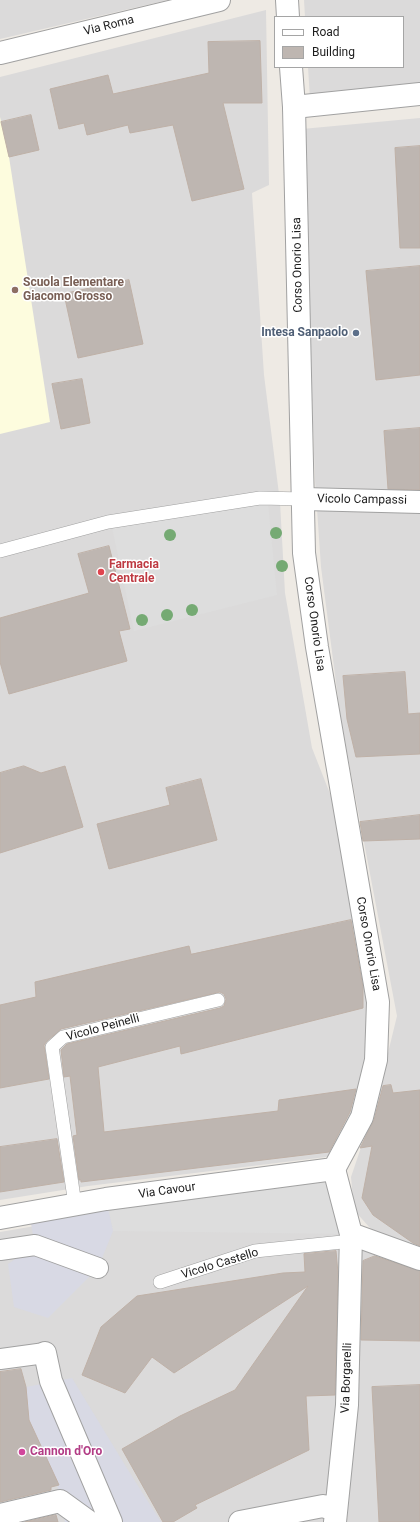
<!DOCTYPE html>
<html>
<head>
<meta charset="utf-8">
<style>
	body { margin:0 }
	#map { position:relative; width:420px; height:1522px; overflow:hidden; background:#eeeae4; font-family:Roboto,sans-serif }
	canvas { display:block }
	.legend { position:absolute; left:274px; top:16px; width:130px; height:52px; box-sizing:border-box; background:#fff; border:1px solid #a5a5a5; margin:0; padding:5px 7px; list-style:none; font-size:12px; color:#1d1d1d }
	.legend li { display:flex; align-items:center; gap:8px; height:20px }
	.legend b { width:20px; border:1px solid #a5a5a5 }
</style>
</head>
<body>
<div id="map">
<canvas width="420" height="1522"></canvas>
<ul class="legend">
<li><b style="height:5px;background:#fff"></b>Road</li>
<li><b style="height:11px;background:#beb6b1"></b>Building</li>
</ul>
</div>
<script>
const context = document.querySelector('canvas').getContext('2d');
context.lineJoin = 'round';
function fill(path, color) { context.fillStyle = color; context.fill(path, 'evenodd'); }
function strokePath(path, color, width, dash) { context.strokeStyle = color; context.lineWidth = width; context.lineCap = dash ? 'butt' : 'round'; context.setLineDash(dash || []); context.stroke(path); }
function drawText(font, color, halo, rows, align = 'center') {
  context.font = font + ' Roboto,sans-serif'; context.lineWidth = 3; context.setLineDash([]); context.textBaseline = 'middle'; context.strokeStyle = halo; context.fillStyle = color; for (const [text, x, y, turn = 0] of rows) {
    context.save(); context.translate(x, y); context.rotate((+turn || 0) * Math.PI / 180); context.textAlign = isNaN(turn) ? turn : align; if (halo) context.strokeText(text, 0, 0); context.fillText(text, 0, 0); context.restore();
  }
}
const residential = new Path2D(`
	M 0,0 L 168,0 L 0,39 Z
	M 304,0 L 420,0 L 420,88 L 310,99 L 308,67 L 403,67 L 403,17 L 305,17 Z
	M 266,10 L 269,185 L 252,193 L 264,375 L 280,502 L 285,593 L 312,748 L 336,809 L 369,1008 L 363,1090 L 338,1151 L 326,1157 L 88,1186 L 0,1200 L 0,77 Z
	M 420,118 L 420,1254 L 410,1250 L 370,1228 L 354,1210 L 351,1177 L 375,1106 L 397,1016 L 341,721 L 321,567 L 315,480 L 302,129 Z
	M 321,1177 L 340,1238 L 345,1394 L 329,1522 L 0,1522 L 0,1232 Z
	M 357,1242 L 420,1266 L 420,1522 L 347,1522 L 353,1405 Z`);
const education = new Path2D(`
	M 0,117 L 9,157 L 50,422 L 0,434 Z`);
const parking = new Path2D(`
	M 268,503 L 277,595 L 134,631 L 111,523 Z
	M 334,1169 L 351,1234 L 113,1231 L 106,1199 Z`);
const plaza = new Path2D(`
	M 106,1199 L 113,1231 L 98,1268 L 48,1318 L 14,1307 L 8,1264 L 35,1245 L 29,1213 Z
	M 72,1378 L 128,1470 L 161,1522 L 65,1522 L 56,1480 L 29,1420 L 26,1387 Z`);
const building = new Path2D(`
	M 260,41 L 262,103 L 223,103 L 244,189 L 192,201 L 173,125 L 130,133 L 128,125 L 87,135 L 84,123 L 59,129 L 50,89 L 108,75 L 113,94 L 209,73 L 208,42 Z
	M 31,115 L 39,150 L 9,157 L 1,122 Z
	M 420,146 L 420,248 L 400,248 L 395,148 Z
	M 420,266 L 420,375 L 376,380 L 366,271 Z
	M 129,280 L 143,344 L 78,358 L 64,294 Z
	M 82,379 L 90,423 L 61,429 L 52,384 Z
	M 420,428 L 420,490 L 388,489 L 384,431 Z
	M 109,546 L 130,629 L 119,631 L 127,661 L 9,694 L 0,662 L 0,618 L 89,593 L 78,554 Z
	M 405,672 L 408,714 L 420,713 L 420,754 L 356,757 L 347,719 L 343,676 Z
	M 24,766 L 41,773 L 65,766 L 83,827 L 0,853 L 0,773 Z
	M 201,779 L 217,840 L 109,869 L 97,824 L 170,805 L 166,788 Z
	M 420,815 L 420,839 L 363,841 L 360,822 Z
	M 351,920 L 363,987 L 363,1008 L 181,1054 L 180,1046 L 98,1067 L 104,1132 L 278,1111 L 279,1100 L 356,1089 L 350,1112 L 329,1152 L 81,1182 L 81,1180 L 79,1180 L 73,1136 L 77,1135 L 70,1076 L 64,1077 L 61,1050 L 67,1044 L 220,1008 L 224,1006 L 226,999 L 224,994 L 220,992 L 61,1029 L 47,1041 L 44,1045 L 49,1079 L 0,1088 L 0,1005 L 36,997 L 35,982 L 189,946 L 191,954 Z
	M 391,1085 L 393,1093 L 420,1090 L 420,1246 L 413,1243 L 373,1215 L 362,1198 L 372,1146 L 360,1148 L 374,1120 L 383,1086 Z
	M 57,1139 L 64,1182 L 0,1192 L 0,1147 Z
	M 336,1251 L 338,1273 L 335,1395 L 306,1396 L 309,1450 L 195,1505 L 197,1508 L 173,1522 L 163,1522 L 122,1449 L 180,1416 L 235,1390 L 308,1286 L 174,1373 L 152,1357 L 125,1393 L 82,1375 L 101,1327 L 137,1296 L 283,1273 L 305,1272 L 304,1254 Z
	M 375,1256 L 420,1271 L 420,1341 L 361,1340 L 363,1261 Z
	M 21,1369 L 26,1387 L 29,1420 L 59,1485 L 51,1487 L 51,1490 L 0,1502 L 0,1372 Z
	M 420,1385 L 420,1522 L 379,1522 L 372,1387 Z
	M 56,1515 L 58,1522 L 25,1522 Z`);
const service = new Path2D(`
	M 0,551 L 108,522 L 260,498 L 304,499
	M 75,1205 L 52,1047 L 63,1037 L 218,1000
	M 160,1282 L 255,1251 L 352,1241`);
const pedestrian = new Path2D(`
	M 0,1250 L 35,1245 L 98,1268
	M 0,1359 L 45,1353`);
const minor = new Path2D(`
	M 294,107 L 420,94
	M 304,499 L 420,502
	M 334,1169 L 351,1234 L 420,1259
	M 45,1353 L 51,1381 L 111,1522
	M 0,1515 L 60,1501 L 89,1522
	M 240,1522 L 323,1506 L 335,1510
	M 335,1522 L 347,1405 L 351,1234`);
const tertiary = new Path2D(`
	M 287,0 L 288,17
	M 0,53 L 219,0
	M 0,1218 L 106,1199 L 334,1169 L 362,1117 L 376,1060 L 378,1002 L 317,647 L 304,553 L 294,107 L 291,67`);
const trees = [
	[276,533],
	[170,535],
	[282,566],
	[192,610],
	[167,615],
	[142,620]
];
const markers = [
	[15,290,4,"#8d6e63"],
	[356,333,4,"#5c6f8a"],
	[101,572,4,"#e0444e"],
	[22,1452,4,"#d1479c"]
];
const streetNames = [
	["Via Roma",109,26,-14],
	["Corso Onorio Lisa",298,265,-91],
	["Vicolo Campassi",362,500,1],
	["Corso Onorio Lisa",314,624,82],
	["Corso Onorio Lisa",368,944,80],
	["Vicolo Peinelli",103,1028,-15],
	["Via Cavour",167,1191,-8],
	["Vicolo Castello",220,1264,-17],
	["Via Borgarelli",347,1378,-88]
];
const educationNames = [
	["Scuola Elementare",23,283],
	["Giacomo Grosso",23,297]
];
const serviceNames = [
	["Intesa Sanpaolo",348,333]
];
const healthNames = [
	["Farmacia",109,565],
	["Centrale",109,579]
];
const hotelNames = [
	["Cannon d'Oro",30,1452]
];
fill(residential, '#dbdada');
fill(education, '#fdfcde');
fill(parking, '#ddd');
fill(plaza, '#d8d9e4');
fill(building, '#beb6b1');
strokePath(building, '#bfb1a7', 1);
strokePath(service, '#a1a1a1', 14);
strokePath(pedestrian, '#a1a1a1', 22);
strokePath(minor, '#a1a1a1', 24);
strokePath(tertiary, '#a1a1a1', 24);
strokePath(service, '#fff', 13);
strokePath(pedestrian, '#fff', 20);
strokePath(minor, '#fff', 22);
strokePath(tertiary, '#fff', 22);
context.fillStyle = '#75aa73';
for (const [x, y] of trees) { context.beginPath(); context.arc(x, y, 6, 0, 2 * Math.PI); context.fill(); }
for (const [x, y, r, color] of markers) { const dot = new Path2D(); dot.arc(x, y, r, 0, 2 * Math.PI); context.fillStyle = color; context.fill(dot); strokePath(dot, '#fff', 1.5); }
drawText('12px', '#1d1d1d', '#fff', streetNames);
drawText('bold 12px', '#785e54', '#fff', educationNames, 'left');
drawText('bold 12px', '#4e5e75', '#fff', serviceNames, 'right');
drawText('bold 12px', '#be3a42', '#fff', healthNames, 'left');
drawText('bold 12px', '#b23c85', '#fff', hotelNames, 'left');
</script>
</body>
</html>
